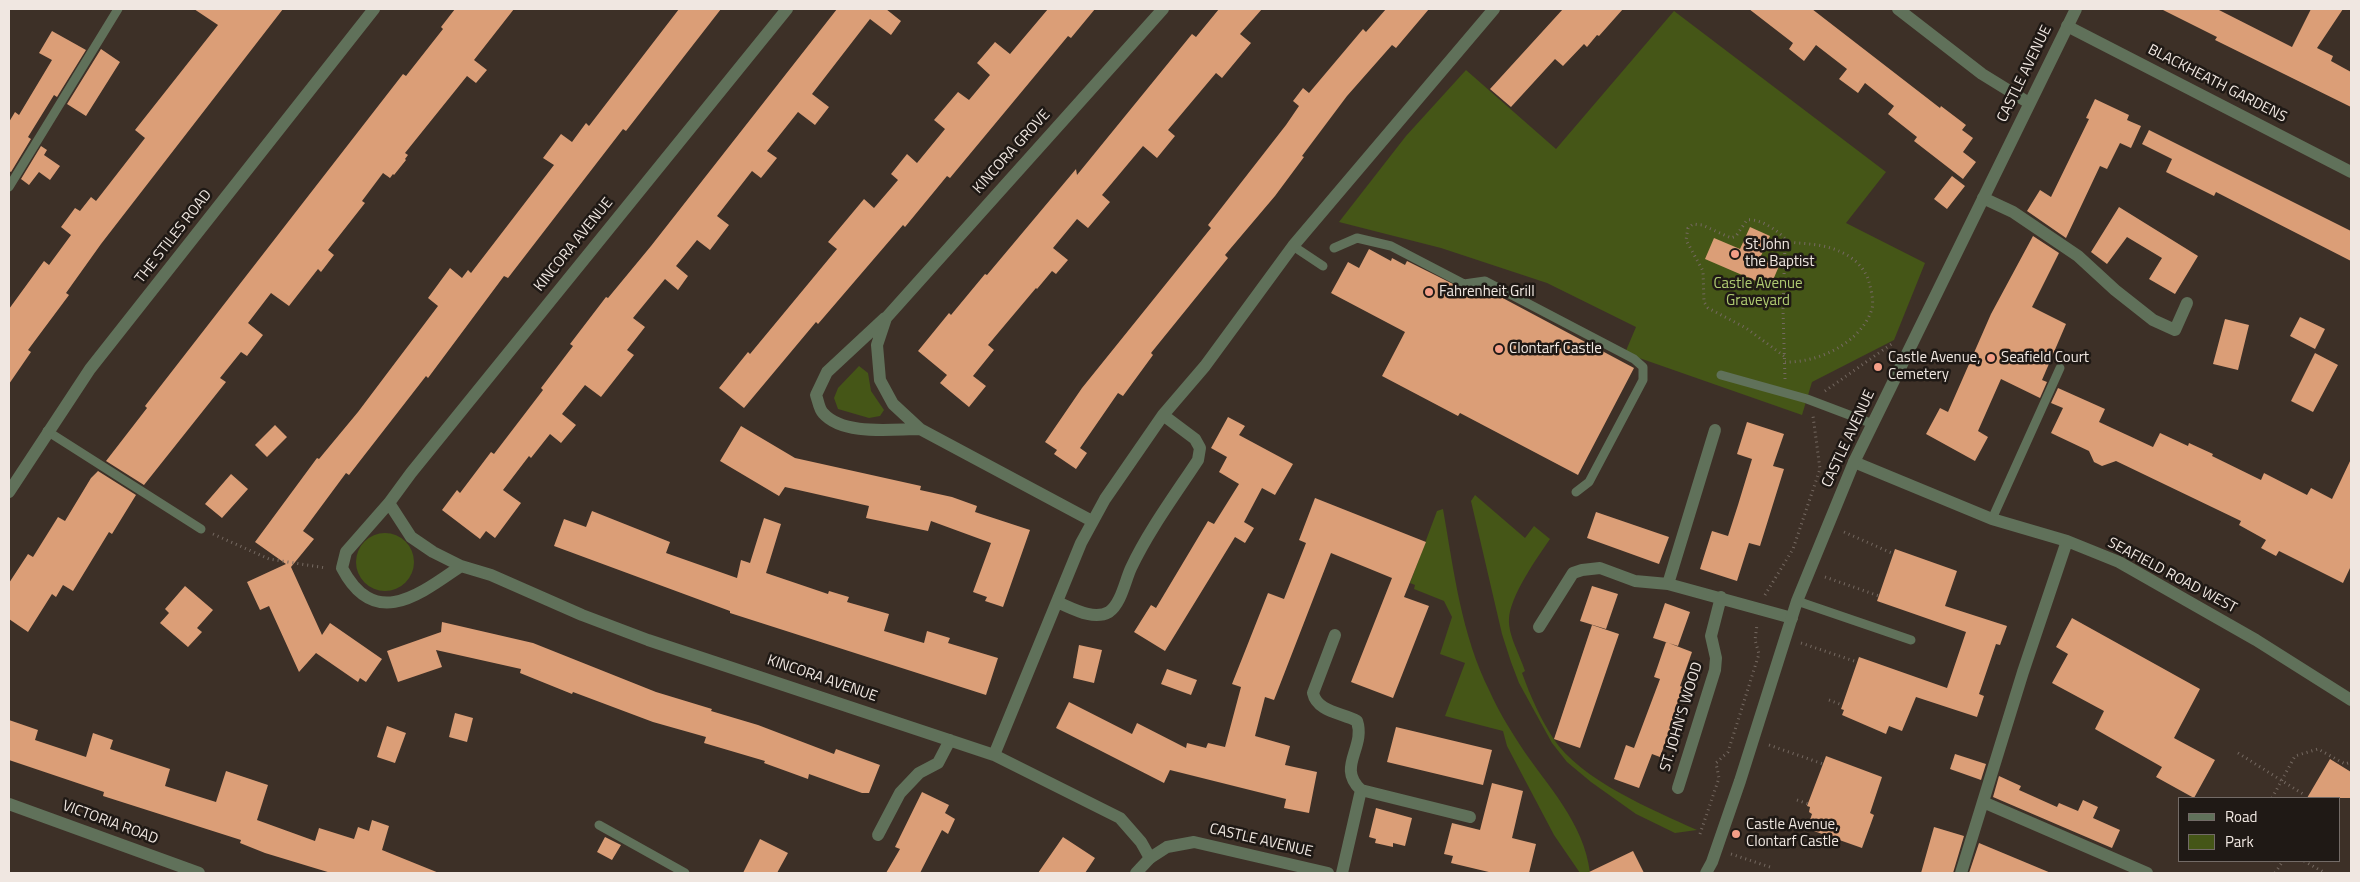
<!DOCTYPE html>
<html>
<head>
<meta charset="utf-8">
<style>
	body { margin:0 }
	#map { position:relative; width:2360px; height:882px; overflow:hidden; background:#3d3027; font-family:"Titillium Web",sans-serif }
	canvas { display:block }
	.frame { position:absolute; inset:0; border:10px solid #f0e7e1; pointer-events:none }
	.legend { position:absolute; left:2178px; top:797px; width:162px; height:65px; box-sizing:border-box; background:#1f1915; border:1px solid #736b67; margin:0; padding:6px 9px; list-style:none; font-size:15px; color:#f0e7e1 }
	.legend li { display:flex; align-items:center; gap:10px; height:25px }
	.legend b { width:25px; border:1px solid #736b67 }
</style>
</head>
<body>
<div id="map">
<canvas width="2360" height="882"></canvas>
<div class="frame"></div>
<ul class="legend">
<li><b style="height:6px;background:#60715a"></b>Road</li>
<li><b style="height:14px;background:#455617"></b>Park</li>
</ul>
</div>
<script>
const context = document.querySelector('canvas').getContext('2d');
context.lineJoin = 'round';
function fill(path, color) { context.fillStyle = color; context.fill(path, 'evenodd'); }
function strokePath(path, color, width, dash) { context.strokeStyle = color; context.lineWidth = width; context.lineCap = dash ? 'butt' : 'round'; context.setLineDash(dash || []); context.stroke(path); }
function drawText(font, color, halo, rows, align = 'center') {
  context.font = font + ' "Titillium Web",sans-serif'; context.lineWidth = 5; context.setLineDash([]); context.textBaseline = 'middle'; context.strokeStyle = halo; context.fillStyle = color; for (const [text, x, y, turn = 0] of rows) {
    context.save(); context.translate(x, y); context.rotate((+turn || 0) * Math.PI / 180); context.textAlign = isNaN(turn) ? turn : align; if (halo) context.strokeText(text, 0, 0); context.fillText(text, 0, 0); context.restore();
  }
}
const green = new Path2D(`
	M 1674,11 L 1886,172 L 1846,223 L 1925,263 L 1894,340 L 1812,382 L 1802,415 L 1625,353 L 1636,327 L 1547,283 L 1441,248 L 1339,222 L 1406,136 L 1466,70 L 1556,149 Z
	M 859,366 L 868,373 L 871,391 L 884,410 L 880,416 L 869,418 L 838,409 L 834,398 L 838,388 Z
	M 1475,495 L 1525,538 L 1534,526 L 1550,539 C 1537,558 1510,596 1509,619 C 1508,635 1520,655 1525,671 L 1522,673 C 1530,695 1540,718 1553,738 C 1580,780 1653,810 1697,830 L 1675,833 L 1636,814 L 1591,782 L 1567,762 L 1552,743 L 1519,683 L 1511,662 L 1502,634 L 1471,501 Z
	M 1443,509 C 1454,571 1461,634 1490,692 C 1498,710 1509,728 1520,745 C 1547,786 1584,822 1590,873 L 1580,873 L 1554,835 L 1507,746 L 1503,731 L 1445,716 L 1465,663 L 1440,654 L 1452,617 L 1444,601 L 1414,589 L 1415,585 L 1410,583 L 1437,511 Z
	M356 562a29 29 0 1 1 58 0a29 29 0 1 1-58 0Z`);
const building = new Path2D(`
	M 194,9 L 283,9 L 101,244 L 66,293 L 69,295 L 28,350 L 31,352 L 9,384 L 9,309 L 44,261 L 49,265 L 71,235 L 61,227 L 75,208 L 80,211 L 91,197 L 96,201 L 145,138 L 135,130 L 218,25 Z
	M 455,9 L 514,9 L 474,60 L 487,70 L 476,83 L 467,76 L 405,153 L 408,155 L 405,159 L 406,160 L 394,175 L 393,174 L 390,178 L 383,173 L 362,201 L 365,203 L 328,250 L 334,255 L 321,272 L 318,269 L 289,306 L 271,293 L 248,323 L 263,335 L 247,356 L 241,352 L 220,378 L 226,382 L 144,485 L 106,461 L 147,408 L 145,406 L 403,74 L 406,76 L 443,29 L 441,27 Z
	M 679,9 L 721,9 L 626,131 L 623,129 L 508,278 L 504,276 L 428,378 L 426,376 L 349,475 L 346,473 L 303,531 L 314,539 L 291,567 L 322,635 L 330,623 L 382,659 L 366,682 L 360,678 L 358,682 L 316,653 L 299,672 L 269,606 L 260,610 L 247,582 L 286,564 L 255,542 L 317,458 L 319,459 L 358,412 L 438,306 L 428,298 L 450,268 L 462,278 L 468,270 L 471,273 L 554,165 L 543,158 L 561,134 L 572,142 L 586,123 L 589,126 Z
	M 837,9 L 886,9 L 901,21 L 891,35 L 870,19 L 812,94 L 829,107 L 815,125 L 798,112 L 767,151 L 777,158 L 761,178 L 752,171 L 717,216 L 729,225 L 710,250 L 697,240 L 676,266 L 688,276 L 678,290 L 665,279 L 633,318 L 645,327 L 627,350 L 634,355 L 601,397 L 585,385 L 562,414 L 576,425 L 561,443 L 550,434 L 531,458 L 529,456 L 503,490 L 521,503 L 495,538 L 486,531 L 480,539 L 442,510 L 457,490 L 460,493 L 491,452 L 494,454 L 543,390 L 541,388 L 573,346 L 570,344 L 606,297 L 608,298 L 651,246 Z
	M 1048,9 L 1095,9 L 1071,38 L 1068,36 L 950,178 L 947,176 L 905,227 L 903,225 L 818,324 L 816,322 L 744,408 L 719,388 L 748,352 L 750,354 L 837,249 L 828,242 L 864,199 L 874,208 L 898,180 L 891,174 L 907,154 L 917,163 L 945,129 L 934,120 L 958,92 L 969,100 L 990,75 L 977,63 L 995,42 L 1010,54 Z
	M 1219,9 L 1262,9 L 1240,34 L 1251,43 L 1222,78 L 1216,73 L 1168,130 L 1175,136 L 1157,158 L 1143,146 L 1102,195 L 1110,202 L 1088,228 L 1077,219 L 1053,248 L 1068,260 L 1056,274 L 1052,271 L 1037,289 L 1036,288 L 988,345 L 994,350 L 973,376 L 986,386 L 969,407 L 940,383 L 947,375 L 918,351 L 949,313 L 951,315 L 985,274 L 987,275 L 1076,169 L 1077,175 L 1192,34 L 1196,37 Z
	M 1386,9 L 1429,9 L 1396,48 L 1392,45 L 1347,96 L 1302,156 L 1304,157 L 1275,196 L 1225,255 L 1228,258 L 1151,353 L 1153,355 L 1123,396 L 1118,393 L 1080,448 L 1087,453 L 1076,469 L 1054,454 L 1057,450 L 1045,442 L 1082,388 L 1211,228 L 1208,225 L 1286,125 L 1299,106 L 1293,101 L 1303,88 L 1309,93 L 1363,29 L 1366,32 Z
	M 1563,9 L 1623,9 L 1599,36 L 1597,35 L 1587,47 L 1584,44 L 1563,66 L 1555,59 L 1511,107 L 1490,89 Z
	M 1749,9 L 1812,9 L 1940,108 L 1941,106 L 1966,125 L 1962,130 L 1973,138 L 1963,152 L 1976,162 L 1963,179 L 1914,141 L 1917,137 L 1888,114 L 1894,106 L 1865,83 L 1858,93 L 1839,79 L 1847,69 L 1816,45 L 1804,61 L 1789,49 L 1793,43 Z
	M 2161,9 L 2217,9 L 2292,47 L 2311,9 L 2343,9 L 2317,48 L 2333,56 L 2331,61 L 2351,72 L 2351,107 L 2215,40 L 2217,37 Z
	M 52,31 L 86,50 L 57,97 L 54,95 L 28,137 L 31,139 L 11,172 L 9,171 L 9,122 L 15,112 L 19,115 L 52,60 L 39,53 Z
	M 101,49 L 120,62 L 86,116 L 67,104 Z
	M 2095,99 L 2129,115 L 2127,120 L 2141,126 L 2131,148 L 2120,143 L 2107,169 L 2100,166 L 2066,238 L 2027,211 L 2040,190 L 2051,197 L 2089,119 L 2086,118 Z
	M 2149,130 L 2351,231 L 2351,261 L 2216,192 L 2214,196 L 2166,172 L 2172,159 L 2142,144 Z
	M 41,146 L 47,150 L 44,155 L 60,166 L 50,180 L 39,172 L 29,185 L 21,179 Z
	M 1952,176 L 1965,186 L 1947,209 L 1934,199 Z
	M 2119,207 L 2198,256 L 2175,294 L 2149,279 L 2162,258 L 2127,237 L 2107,264 L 2091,252 Z
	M 1750,227 L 1770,236 L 1760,258 L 1779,266 L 1770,287 L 1705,259 L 1714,238 L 1740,249 Z
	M 2033,236 L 2059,253 L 2032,307 L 2066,324 L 2042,380 L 2047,382 L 2040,398 L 2001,379 L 1978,431 L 1988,437 L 1975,461 L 1926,434 L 1940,408 L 1948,412 L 1991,314 Z
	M 1369,249 L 1391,261 L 1392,258 L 1405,265 L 1407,261 L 1479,297 L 1484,288 L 1634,368 L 1578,475 L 1460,413 L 1458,416 L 1382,376 L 1405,332 L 1331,293 L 1348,262 L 1359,268 Z
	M 2300,317 L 2325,329 L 2315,349 L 2290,336 Z
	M 2225,319 L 2249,325 L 2238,370 L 2213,364 Z
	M 2315,353 L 2338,365 L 2313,412 L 2291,401 Z
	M 2058,388 L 2105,409 L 2099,422 L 2153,447 L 2160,433 L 2188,446 L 2189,443 L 2213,454 L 2212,456 L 2261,480 L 2264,473 L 2307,495 L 2311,488 L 2332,499 L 2351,459 L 2351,566 L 2343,583 L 2279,551 L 2276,556 L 2261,548 L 2266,540 L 2239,525 L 2241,521 L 2116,461 L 2102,466 L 2094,462 L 2089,451 L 2051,433 L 2063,408 L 2051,403 Z
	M 1228,417 L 1245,426 L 1239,435 L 1293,464 L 1275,495 L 1262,488 L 1244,522 L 1254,528 L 1245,543 L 1235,537 L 1165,651 L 1134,632 L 1151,605 L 1156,608 L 1208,521 L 1214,524 L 1239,484 L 1219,472 L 1227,457 L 1211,448 Z
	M 1747,422 L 1784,434 L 1773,466 L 1784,469 L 1760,546 L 1749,543 L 1737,581 L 1700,569 L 1712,531 L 1728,536 L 1738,505 L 1752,459 L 1737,454 Z
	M 275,425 L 287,437 L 267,457 L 255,445 Z
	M 741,426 L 795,458 L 921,486 L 920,490 L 952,497 L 977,506 L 975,512 L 1030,530 L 1003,607 L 985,601 L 987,597 L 973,592 L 991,543 L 931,521 L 928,531 L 866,518 L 869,506 L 785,487 L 779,496 L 720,461 Z
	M 98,471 L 136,495 L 112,534 L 109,532 L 73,591 L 63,585 L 56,597 L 52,594 L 28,632 L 9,619 L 9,583 L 28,554 L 33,557 L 58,517 L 65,521 L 91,478 Z
	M 231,474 L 248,489 L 222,518 L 205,504 Z
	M 1315,498 L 1426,542 L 1404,597 L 1429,606 L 1393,698 L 1351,682 L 1392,578 L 1331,553 L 1274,700 L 1265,697 L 1255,736 L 1290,746 L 1285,765 L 1317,772 L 1309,813 L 1284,808 L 1286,799 L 1170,770 L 1164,783 L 1056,728 L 1069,702 L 1132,734 L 1137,723 L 1186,748 L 1187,743 L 1206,748 L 1208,743 L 1225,747 L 1241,687 L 1232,684 L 1268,593 L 1284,599 L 1306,543 L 1299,540 Z
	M 592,511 L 670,542 L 666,553 L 737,578 L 741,560 L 750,563 L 764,518 L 781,524 L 766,573 L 828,594 L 829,591 L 849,597 L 847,602 L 889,614 L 884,631 L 924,643 L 927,631 L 950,638 L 948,643 L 998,658 L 986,695 L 730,613 L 730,611 L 554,546 L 564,519 L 586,527 Z
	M 1596,512 L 1669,537 L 1659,564 L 1587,538 Z
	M 1895,549 L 1957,571 L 1945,606 L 2007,626 L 2000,645 L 1996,644 L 1979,694 L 1984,696 L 1977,717 L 1916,697 L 1902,731 L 1889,726 L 1886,734 L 1842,715 L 1844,710 L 1841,709 L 1859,657 L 1947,688 L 1966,632 L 1877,601 Z
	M 185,586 L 213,610 L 197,628 L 202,632 L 188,647 L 160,623 L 169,613 L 165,609 Z
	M 1592,586 L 1618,594 L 1606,629 L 1580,621 Z
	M 1665,603 L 1690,612 L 1678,646 L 1653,638 Z
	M 2072,618 L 2200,689 L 2174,738 L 2215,760 L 2194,798 L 2156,777 L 2162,767 L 2095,729 L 2104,711 L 2052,683 L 2068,654 L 2056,647 Z
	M 442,622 L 533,643 L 656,692 L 712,709 L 711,711 L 758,725 L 834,754 L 836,749 L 880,765 L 869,793 L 862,793 L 809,774 L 808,779 L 764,763 L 765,761 L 704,743 L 706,737 L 653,722 L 573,692 L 572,694 L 520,673 L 521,669 L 436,650 L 442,667 L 398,682 L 387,651 L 441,632 Z
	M 1592,625 L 1619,634 L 1580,748 L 1554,739 Z
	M 1666,642 L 1692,652 L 1680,686 L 1685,688 L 1660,757 L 1652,754 L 1639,788 L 1614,779 L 1626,745 L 1634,748 L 1660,679 L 1654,677 Z
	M 1079,645 L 1102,650 L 1094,683 L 1073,678 Z
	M 1167,669 L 1197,680 L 1191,695 L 1161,684 Z
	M 455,713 L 473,718 L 467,742 L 449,737 Z
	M 9,720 L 38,730 L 35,740 L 86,757 L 93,733 L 113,740 L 110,749 L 170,769 L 165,786 L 216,802 L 226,771 L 268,785 L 257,820 L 315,841 L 319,828 L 354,839 L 358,827 L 369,831 L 372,820 L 389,826 L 382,850 L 439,873 L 331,873 L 265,853 L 240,843 L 241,840 L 103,796 L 104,792 L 9,760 Z
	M 387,726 L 406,733 L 395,763 L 377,757 Z
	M 1396,727 L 1492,750 L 1483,785 L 1387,762 Z
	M 1955,754 L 1986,764 L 1981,780 L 1950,769 Z
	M 1826,756 L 1882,777 L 1870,813 L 1874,815 L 1862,848 L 1811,830 L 1814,822 L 1810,820 L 1812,814 L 1809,812 L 1810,807 L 1807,806 Z
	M 2330,759 L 2351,772 L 2351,798 L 2307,798 Z
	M 1999,776 L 2021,786 L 2019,790 L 2057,807 L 2059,803 L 2078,811 L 2083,800 L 2098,807 L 2093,818 L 2120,830 L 2112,848 L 1993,797 Z
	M 1492,783 L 1523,791 L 1512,838 L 1536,844 L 1529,873 L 1493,873 L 1451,863 L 1453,856 L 1444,854 L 1452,823 L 1480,830 Z
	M 922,792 L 949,805 L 945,813 L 955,819 L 948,834 L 942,830 L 920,873 L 886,873 L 900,849 L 895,847 Z
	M 1376,808 L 1412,818 L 1405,846 L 1393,843 L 1393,847 L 1375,843 L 1376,839 L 1369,837 Z
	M 1934,827 L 1964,836 L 1953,873 L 1921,873 Z
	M 605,837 L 621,845 L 612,860 L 597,852 Z
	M 1063,837 L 1095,858 L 1085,873 L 1038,873 Z
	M 760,839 L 788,853 L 777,873 L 743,873 Z
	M 1979,843 L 2051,873 L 1969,873 Z
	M 1633,851 L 1644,873 L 1587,873 Z`);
const path = new Path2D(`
	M 1784,356 L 1746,328 L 1708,308 L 1704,302 L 1703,271 L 1686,240 L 1688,228 L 1693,224 L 1702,225 L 1731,238 L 1736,236 L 1747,220 C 1761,218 1780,232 1788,242
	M 1785,379 L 1783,310 L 1785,244 L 1788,242 C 1806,244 1825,244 1841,252 C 1854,258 1865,268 1869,282 C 1871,290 1874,301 1872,309 C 1861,343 1818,363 1785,362
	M 1825,391 L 1893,343
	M 1844,532 L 1894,554
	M 213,534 L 269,559 L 326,568
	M 1825,577 L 1879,596
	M 1765,595 L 1793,549 L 1820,469 L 1813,416
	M 1801,643 L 1857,662
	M 1829,700 L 1842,705
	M 1769,745 L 1823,764
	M 2238,753 L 2303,794
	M 2272,798 L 2295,756 L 2318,749 L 2345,764 L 2351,762
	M 1797,800 L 1808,804
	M 1700,834 L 1719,778 L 1716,763 L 1728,752 L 1759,654 L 1755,640 L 1757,625
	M 1731,854 L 1773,868
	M 2304,861 L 2325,873
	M 2275,873 L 2283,861`);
const service = new Path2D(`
	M 9,187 L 118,9
	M 1293,246 L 1323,266
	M 1334,248 L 1357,238 L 1391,246 L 1464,284 L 1485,281 L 1634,359 L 1643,367 L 1643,380 L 1589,482 L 1576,492
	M 1721,375 L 1807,399 L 1873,424
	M 47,431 L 201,529
	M 1992,519 L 2060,368
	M 1797,601 L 1911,640
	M 599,825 L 685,873`);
const minor = new Path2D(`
	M 1898,9 L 1982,74 L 2029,103
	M 2067,26 L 2351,172
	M 1983,198 L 2013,212 L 2078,256 L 2115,290 L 2153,320 L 2175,330 L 2187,303
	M 885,318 L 827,372 L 816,395 C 818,400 819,409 823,413 C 843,436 892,429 920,429
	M 1854,462 L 1992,519 L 2067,541 L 2119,562 L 2256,640 L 2351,700
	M 9,492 L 90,369 L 374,9
	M 389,503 L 411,537 L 433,552 L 461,566 L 491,575 L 582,615 L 648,640 L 994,755 L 1120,818 L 1141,842 L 1150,858
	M 1092,521 L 920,429 L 893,404 L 880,380 L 877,345 L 886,318 L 1163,9
	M 461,566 C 420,594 375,631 342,568 L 346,552 L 389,503 L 411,473 L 787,9
	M 1668,584 L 1715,430
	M 1057,602 C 1072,608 1093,621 1109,612 C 1121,604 1125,581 1131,568 C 1149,530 1175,495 1198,460 L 1200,448 L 1195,439 L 1163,415
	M 1539,627 L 1573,573 L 1582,570 L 1600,568 L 1635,581 L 1668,584 L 1792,618
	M 1335,635 L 1313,693 C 1317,712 1343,713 1357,721 C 1366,748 1336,767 1361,790
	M 994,755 L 1081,543 L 1105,499 L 1163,415 L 1205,366 L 1293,246 L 1494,9
	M 1678,788 L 1715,670 L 1716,658 L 1711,636 L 1721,597
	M 1983,802 L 2147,873
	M 9,804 L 199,873
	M 878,835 L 900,793 L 919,773 L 938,763 L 950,740
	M 1342,873 L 1361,790 L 1470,817
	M 1961,873 L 2023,672 L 2067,541`);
const tertiary = new Path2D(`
	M 1136,873 L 1150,858 L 1167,847 L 1194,842 L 1328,873
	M 1706,873 L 1712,862 L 1740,781 L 1797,601 L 1854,462 L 2076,9`);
const markers = [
	[1735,254,5,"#f49e87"],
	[1429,292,5,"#f49e87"],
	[1499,349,5,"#f49e87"],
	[1991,358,5,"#f49e87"],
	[1878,367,5,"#f49e87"],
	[1736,834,5,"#f49e87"]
];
const streetNames = [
	["CASTLE AVENUE",2025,74,-64],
	["BLACKHEATH GARDENS",2217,84,27],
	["KINCORA GROVE",1012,152,-48],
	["THE STILES ROAD",174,237,-52],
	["KINCORA AVENUE",574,245,-51],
	["CASTLE AVENUE",1849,439,-65],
	["SEAFIELD ROAD WEST",2172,576,28],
	["KINCORA AVENUE",822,679,19],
	["ST. JOHN'S WOOD",1682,717,-73],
	["VICTORIA ROAD",110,823,20],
	["CASTLE AVENUE",1261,841,13]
];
const poiNames = [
	["St John",1745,245],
	["the Baptist",1745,262],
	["Fahrenheit Grill",1439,292],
	["Clontarf Castle",1509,349],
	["Castle Avenue,",1888,358],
	["Cemetery",1888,375],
	["Seafield Court",2001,358],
	["Castle Avenue,",1746,825],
	["Clontarf Castle",1746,842]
];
const parkNames = [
	["Castle Avenue",1758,284],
	["Graveyard",1758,301]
];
fill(green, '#455617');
fill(building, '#db9e77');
strokePath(path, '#756961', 3, [1, 4]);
strokePath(service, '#60715a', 9);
strokePath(minor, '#60715a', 12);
strokePath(tertiary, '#60715a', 12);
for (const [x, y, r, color] of markers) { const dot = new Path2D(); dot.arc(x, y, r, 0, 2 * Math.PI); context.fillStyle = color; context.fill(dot); strokePath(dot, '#1f1915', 2); }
drawText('15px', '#f0e7e1', '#1f1915', streetNames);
drawText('15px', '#f0e7e1', '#1f1915', poiNames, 'left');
drawText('15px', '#b0cc72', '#1f1915', parkNames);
</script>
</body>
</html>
